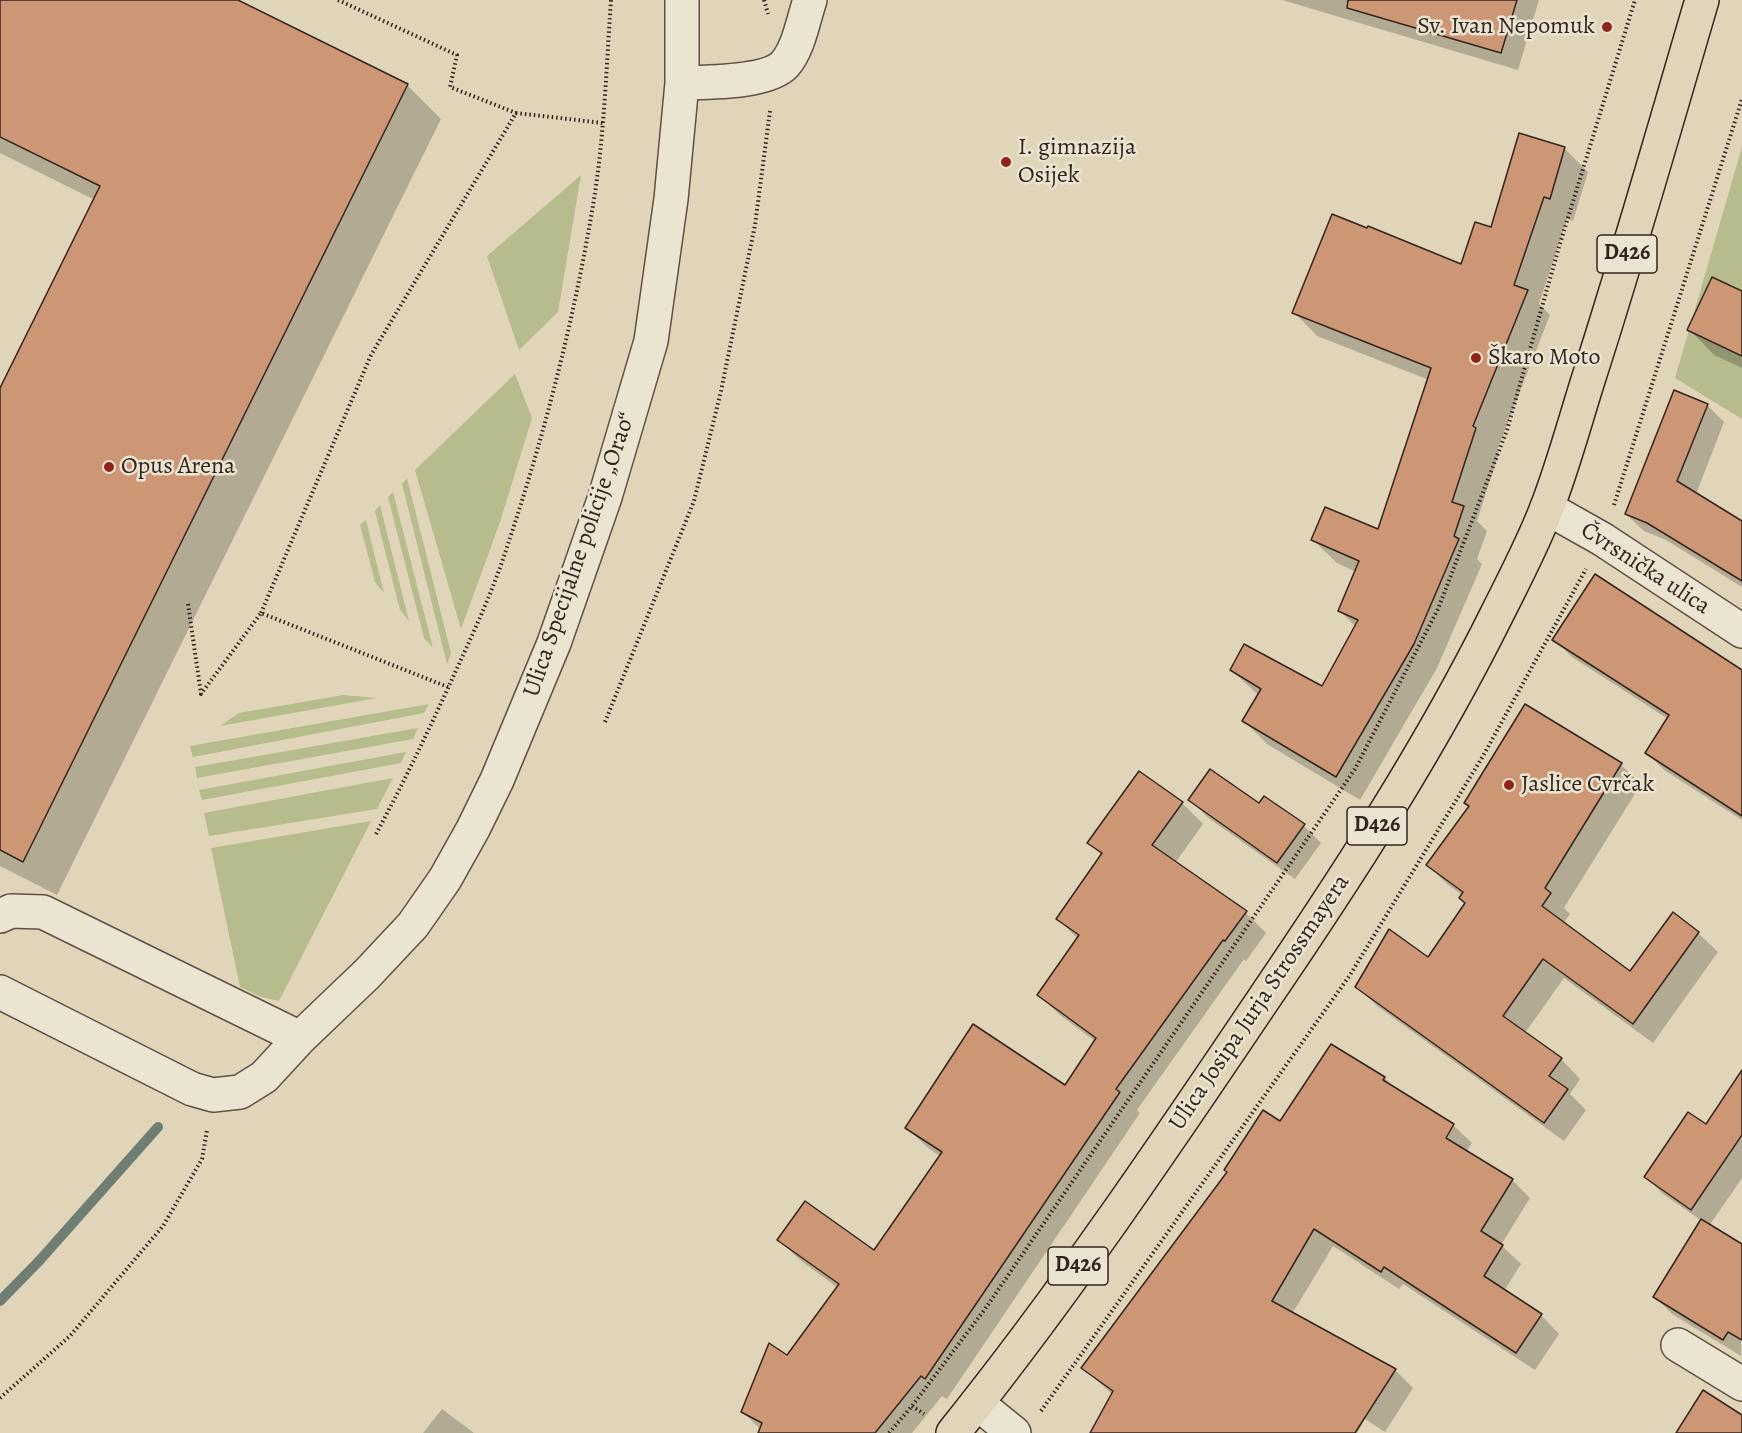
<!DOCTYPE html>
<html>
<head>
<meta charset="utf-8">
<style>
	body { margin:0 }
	canvas { display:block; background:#e0d5b8 }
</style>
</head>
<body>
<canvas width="1742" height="1433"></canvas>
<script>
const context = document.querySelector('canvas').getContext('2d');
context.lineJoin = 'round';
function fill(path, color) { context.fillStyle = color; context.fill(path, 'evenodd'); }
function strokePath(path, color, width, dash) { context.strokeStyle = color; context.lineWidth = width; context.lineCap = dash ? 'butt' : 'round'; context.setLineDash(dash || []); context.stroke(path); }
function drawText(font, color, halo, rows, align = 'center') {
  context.font = font + ' Alegreya,serif'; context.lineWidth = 5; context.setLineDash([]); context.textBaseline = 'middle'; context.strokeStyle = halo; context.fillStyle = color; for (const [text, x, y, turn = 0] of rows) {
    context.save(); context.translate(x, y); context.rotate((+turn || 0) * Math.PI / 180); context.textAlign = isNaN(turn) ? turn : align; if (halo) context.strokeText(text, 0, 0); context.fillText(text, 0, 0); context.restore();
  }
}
const green = new Path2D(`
	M 1742,147 L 1742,419 L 1675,378 Z
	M 581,175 L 558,312 L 519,350 L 487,256 Z
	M 515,374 L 532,418 L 500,522 L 461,629 L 415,470 Z
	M 407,478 L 451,653 L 447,664 L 402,484 Z
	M 393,492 L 433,648 L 424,638 L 388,497 Z
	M 380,505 L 409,621 L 400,610 L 375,511 Z
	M 366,520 L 384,593 L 375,582 L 360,525 Z
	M 343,695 L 377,698 L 220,726 L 239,713 Z
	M 429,704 L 424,713 L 193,757 L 190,746 Z
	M 418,728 L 413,739 L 197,778 L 195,767 Z
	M 406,752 L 401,763 L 202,800 L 199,790 Z
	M 393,778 L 377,809 L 209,836 L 204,813 Z
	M 371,821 L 279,1001 L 261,997 L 240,987 L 211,848 Z`);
const shadow = new Path2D(`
	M 0,0 L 235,0 L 407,85 L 441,119 L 57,895 L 0,866 L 0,391 L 95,200 L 0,153 Z
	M 1282,0 L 1539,0 L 1518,70 Z
	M 1520,135 L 1565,149 L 1588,172 L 1573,221 L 1567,219 L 1539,304 L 1550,315 L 1497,450 L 1499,453 L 1477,521 L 1487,531 L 1477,559 L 1482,564 L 1437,668 L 1360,800 L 1267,744 L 1244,721 L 1259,696 L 1232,670 L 1322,688 L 1356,627 L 1339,610 L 1356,572 L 1337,563 L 1313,540 L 1379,531 L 1429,380 L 1317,336 L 1294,312 L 1462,266 L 1492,229 Z
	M 1742,293 L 1742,368 L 1714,355 L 1689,329 Z
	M 1707,405 L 1724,422 L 1696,494 L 1742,522 L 1742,587 L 1666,540 L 1644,531 L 1626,514 Z
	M 1554,639 L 1742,671 L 1742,820 L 1664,770 L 1647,753 L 1668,719 L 1572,657 Z
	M 1621,765 L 1641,784 L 1564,908 L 1570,914 L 1563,924 L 1631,973 L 1698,933 L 1718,952 L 1653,1043 L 1564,978 L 1525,1033 L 1561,1059 L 1580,1079 L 1570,1094 L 1586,1110 L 1564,1141 L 1377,1006 L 1357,986 L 1428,959 L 1467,904 L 1462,895 L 1447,884 L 1428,865 Z
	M 1264,798 L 1304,826 L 1321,843 L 1295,879 L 1207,817 L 1190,799 L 1259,805 Z
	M 1182,803 L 1203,824 L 1175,863 L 1246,913 L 1266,933 L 1246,961 L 1244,959 L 1137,1110 L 1140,1113 L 947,1399 L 942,1396 L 912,1433 L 759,1433 L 761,1430 L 742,1411 L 787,1357 L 838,1288 L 800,1260 L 779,1240 L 875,1252 L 941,1157 L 928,1148 L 907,1128 L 1066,1087 L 1096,1042 L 1060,1015 L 1039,995 L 1078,939 L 1058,919 L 1102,856 L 1089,843 Z
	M 1331,1046 L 1385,1078 L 1396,1090 L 1453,1125 L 1472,1143 L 1466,1152 L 1512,1180 L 1530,1198 L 1501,1245 L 1521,1264 L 1504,1291 L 1541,1315 L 1559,1334 L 1535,1370 L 1403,1284 L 1399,1289 L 1333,1246 L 1292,1314 L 1395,1370 L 1413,1388 L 1385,1432 L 1365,1419 L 1357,1433 L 1092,1433 L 1113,1395 L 1083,1368 L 1280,1123 Z
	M 1742,1091 L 1742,1178 L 1709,1226 L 1742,1246 L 1741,1356 L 1672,1314 L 1655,1297 L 1702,1221 L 1663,1194 L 1646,1177 L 1706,1126 Z
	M 442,1409 L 474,1433 L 423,1433 Z`);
const stream = new Path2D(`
	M 0,1301 L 40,1260 L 158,1127`);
const building = new Path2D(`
	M 0,0 L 238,0 L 408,84 L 23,862 L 0,850 L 0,388 L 100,186 L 0,137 Z
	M 1348,0 L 1517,0 L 1501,53 L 1347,8 Z
	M 1519,133 L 1565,147 L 1550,199 L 1544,197 L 1514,285 L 1528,290 L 1473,426 L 1476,428 L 1452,502 L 1464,506 L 1454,536 L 1459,539 L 1414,644 L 1336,777 L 1242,721 L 1261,689 L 1230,670 L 1244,644 L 1322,686 L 1358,620 L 1338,611 L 1359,561 L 1311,540 L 1325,507 L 1378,529 L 1431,368 L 1292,313 L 1332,214 L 1367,228 L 1368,226 L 1461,264 L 1475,222 L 1491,227 Z
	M 1712,277 L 1742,291 L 1742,356 L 1687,330 Z
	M 1674,390 L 1708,404 L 1677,481 L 1742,521 L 1742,581 L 1647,523 L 1625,514 Z
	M 1595,574 L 1742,670 L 1742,816 L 1645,753 L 1669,715 L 1552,640 Z
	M 1525,704 L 1622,763 L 1545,888 L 1551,893 L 1542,906 L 1630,971 L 1673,912 L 1699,932 L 1633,1024 L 1543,959 L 1503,1016 L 1562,1058 L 1549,1076 L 1568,1089 L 1544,1123 L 1355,987 L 1389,929 L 1428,957 L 1465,903 L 1459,898 L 1463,892 L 1426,865 L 1469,806 L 1464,803 Z
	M 1210,769 L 1259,803 L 1264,796 L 1305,824 L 1277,863 L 1188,800 Z
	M 1139,771 L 1183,802 L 1152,845 L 1247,911 L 1225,941 L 1223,940 L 1116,1089 L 1120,1092 L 925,1379 L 921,1376 L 875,1433 L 758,1433 L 762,1423 L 741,1412 L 769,1343 L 787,1355 L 839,1284 L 777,1240 L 805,1201 L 874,1250 L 942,1152 L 905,1128 L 973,1024 L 1065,1085 L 1096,1038 L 1037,995 L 1079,935 L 1056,919 L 1102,853 L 1087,843 Z
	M 1331,1044 L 1385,1077 L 1383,1080 L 1454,1124 L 1446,1138 L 1513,1179 L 1481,1231 L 1503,1245 L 1484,1276 L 1542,1314 L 1516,1353 L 1384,1267 L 1381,1272 L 1314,1229 L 1272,1301 L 1396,1369 L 1355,1433 L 1090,1433 L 1113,1391 L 1081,1368 L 1227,1172 L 1224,1170 L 1263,1110 L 1280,1121 Z
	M 1742,1070 L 1742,1135 L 1691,1210 L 1644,1177 L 1688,1112 L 1706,1124 Z
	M 1701,1219 L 1742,1244 L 1742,1340 L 1728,1332 L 1723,1340 L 1653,1297 Z
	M 1703,1390 L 1742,1415 L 1742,1433 L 1676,1433 Z`);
const path = new Path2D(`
	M 338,0 L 457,55 L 450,87 L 516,113
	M 764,0 L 768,14
	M 1614,505 L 1742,99
	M 188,604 L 201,694 L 261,613 L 448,687
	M 261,613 L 371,355 L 516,113 L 603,123
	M 605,722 L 694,501 L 721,391 L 755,225 L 770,111
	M 376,834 C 402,786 425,738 448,688 C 467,646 488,603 503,559 C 541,447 571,333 591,217 C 604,146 606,72 611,0
	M 0,1398 L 70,1336 L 163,1226 L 202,1159 L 207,1130
	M 912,1406 L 924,1414
	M 1041,1411 L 1350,975 L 1483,756 L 1586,569
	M 889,1433 L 912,1406 L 985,1309 L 1355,769 L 1438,609 L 1507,430 L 1559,247 L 1635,0`);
const minor = new Path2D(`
	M 682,83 C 707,82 768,83 785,64 C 799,48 803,20 810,0
	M 1547,508 L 1602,539 L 1742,631
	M 0,916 L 11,911 L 43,912 L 300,1038
	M 0,992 L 192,1089 L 213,1095 L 240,1092 L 264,1077 L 300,1038 L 367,974 L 413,925 L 445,879 L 473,829 L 497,780 L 554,643 L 605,497 L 651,341 L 671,199 L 682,83 L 682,0
	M 1678,1345 L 1742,1384
	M 977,1403 L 1014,1433`);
const major = new Path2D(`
	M 953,1433 C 1064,1295 1164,1147 1263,1000 C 1348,875 1430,749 1497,614 C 1514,580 1532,546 1546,510 C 1563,467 1575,421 1589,377 C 1629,253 1665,126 1702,0`);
const markers = [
	[1607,27,6,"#8f2418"],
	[1006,162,6,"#8f2418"],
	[1476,358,6,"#8f2418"],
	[109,467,6,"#8f2418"],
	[1509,785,6,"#8f2418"]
];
const shields = [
	[1627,254,60],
	[1377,826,60],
	[1078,1266,60]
];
const shieldNames = [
	["D426",1627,254],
	["D426",1377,826],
	["D426",1078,1266]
];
const poiNames = [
	["Sv. Ivan Nepomuk",1595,27,"right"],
	["I. gimnazija",1018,148],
	["Osijek",1018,176],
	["Škaro Moto",1488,358],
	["Opus Arena",121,467],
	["Jaslice Cvrčak",1521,785]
];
const streetNames = [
	["Ulica Specijalne policije „Orao“",580,555,-71],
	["Čvrsnička ulica",1645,569,33],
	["Ulica Josipa Jurja Strossmayera",1260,1003,-56]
];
fill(green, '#b6bc8c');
fill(shadow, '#0003');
strokePath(stream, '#6e7e72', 10);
fill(building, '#cd9775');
strokePath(building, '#34251f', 1.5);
strokePath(minor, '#5f5145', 36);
strokePath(major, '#34251f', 36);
strokePath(path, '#34251f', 4, [1.5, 3]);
strokePath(minor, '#ebe4d1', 33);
strokePath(major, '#e0d5b8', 33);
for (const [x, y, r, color] of markers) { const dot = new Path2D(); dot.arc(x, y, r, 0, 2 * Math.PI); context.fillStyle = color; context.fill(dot); strokePath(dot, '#ebe4d1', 2); }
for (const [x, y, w] of shields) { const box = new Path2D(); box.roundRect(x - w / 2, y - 19, w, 38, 4.5); context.fillStyle = '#ebe4d1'; context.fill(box); strokePath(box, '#34251f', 1.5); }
drawText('bold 22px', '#34251f', null, shieldNames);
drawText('24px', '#34251f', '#ebe4d1', poiNames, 'left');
drawText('24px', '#34251f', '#ebe4d1', streetNames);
</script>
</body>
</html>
